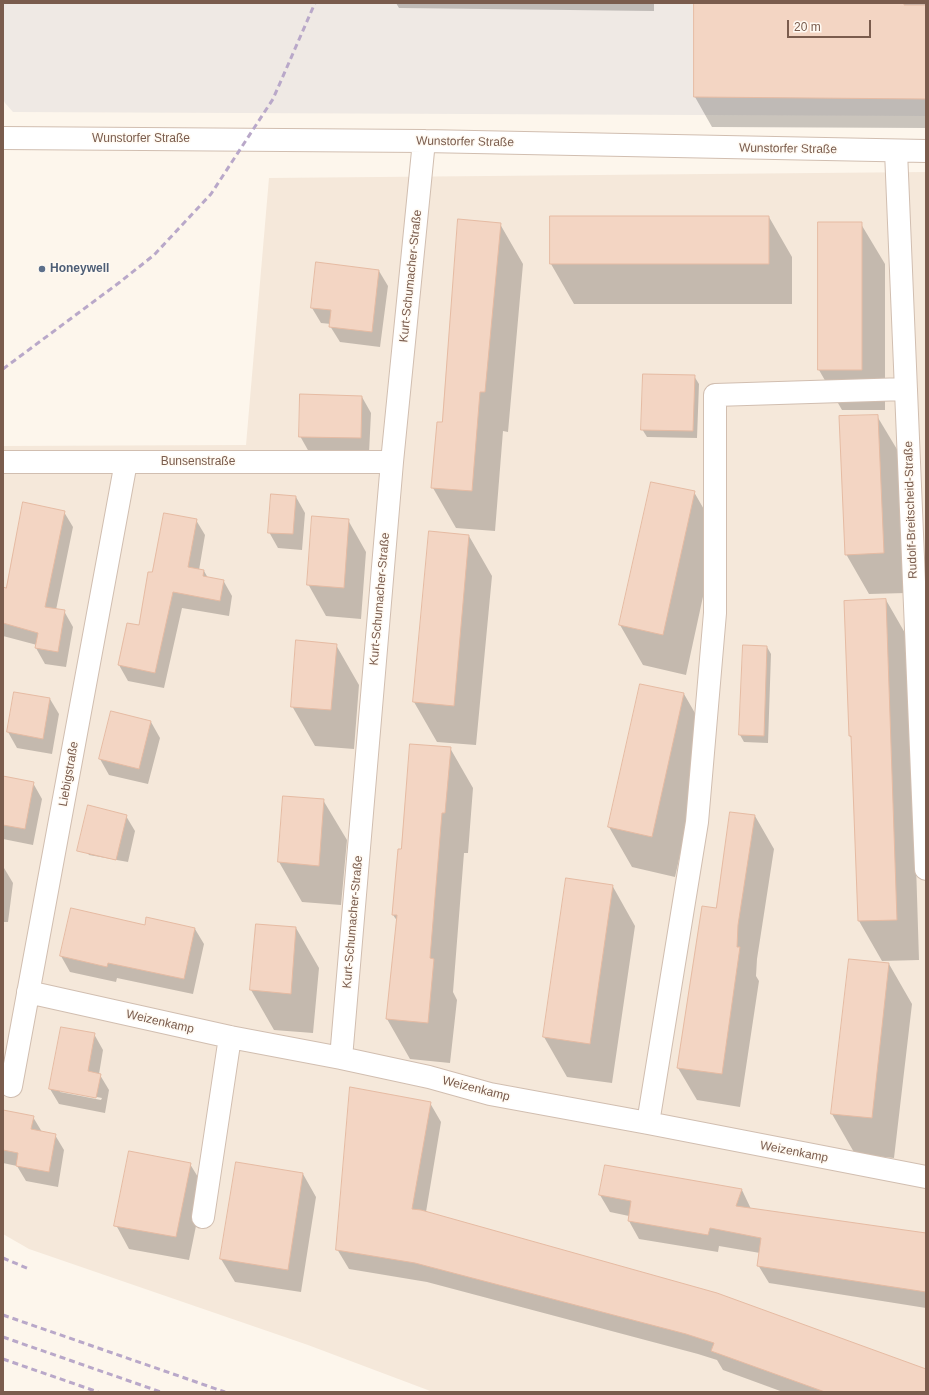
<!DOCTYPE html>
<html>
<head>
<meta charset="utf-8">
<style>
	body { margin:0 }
	#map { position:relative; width:929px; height:1395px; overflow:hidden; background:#fdf6ec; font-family:Helvetica,sans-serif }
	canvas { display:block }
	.frame { position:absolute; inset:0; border:4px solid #7a5c4d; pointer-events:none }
	.scale { position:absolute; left:787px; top:20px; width:84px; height:18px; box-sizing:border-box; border:2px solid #7a5c4d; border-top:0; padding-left:5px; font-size:12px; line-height:14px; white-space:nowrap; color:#7a5c4d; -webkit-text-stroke:3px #fffaf3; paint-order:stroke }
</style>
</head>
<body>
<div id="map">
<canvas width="929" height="1395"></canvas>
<div class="frame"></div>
<div class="scale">20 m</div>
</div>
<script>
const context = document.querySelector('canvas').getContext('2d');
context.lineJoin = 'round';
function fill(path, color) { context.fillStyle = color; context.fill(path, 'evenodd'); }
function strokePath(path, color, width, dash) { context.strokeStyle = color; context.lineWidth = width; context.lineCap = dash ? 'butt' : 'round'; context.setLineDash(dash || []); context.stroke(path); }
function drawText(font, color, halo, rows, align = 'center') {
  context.font = font + ' Helvetica,sans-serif'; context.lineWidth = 3; context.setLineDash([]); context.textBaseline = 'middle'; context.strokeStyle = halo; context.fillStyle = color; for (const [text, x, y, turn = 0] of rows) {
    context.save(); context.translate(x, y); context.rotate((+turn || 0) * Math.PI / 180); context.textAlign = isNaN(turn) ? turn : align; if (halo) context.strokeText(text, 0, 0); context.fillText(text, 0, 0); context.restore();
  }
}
const residential = new Path2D(`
	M 926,172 L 926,1392 L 433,1392 L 308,1345 L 29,1249 L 3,1234 L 3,446 L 246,445 L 269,178 Z`);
const industrial = new Path2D(`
	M 3,3 L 926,3 L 926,116 L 13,112 L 5,103 L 3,99 Z`);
const shadow = new Path2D(`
	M 396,3 L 654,3 L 654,11 L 399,8 Z
	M 695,3 L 926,3 L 926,128 L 712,127 L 695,97 Z
	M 769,217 L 792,257 L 792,304 L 574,304 L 551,264 Z
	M 500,224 L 523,264 L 508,432 L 503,431 L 495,531 L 456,528 L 433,488 L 443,423 Z
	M 861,224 L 885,264 L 885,410 L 842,410 L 819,370 Z
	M 379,271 L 388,286 L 380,347 L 340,342 L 330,326 L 331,324 L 321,323 L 312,308 Z
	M 694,376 L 699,384 L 697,438 L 647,437 L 642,429 Z
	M 362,397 L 371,413 L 369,453 L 309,452 L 300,436 Z
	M 877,416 L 901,456 L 906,593 L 869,594 L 846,554 Z
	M 652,483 L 694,492 L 717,532 L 686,675 L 643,665 L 620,625 Z
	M 296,497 L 305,513 L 302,550 L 278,548 L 269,532 Z
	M 64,512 L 73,527 L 56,610 L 64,611 L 73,627 L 66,667 L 45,664 L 36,648 L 37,645 L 3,636 L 3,588 L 6,589 Z
	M 196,520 L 205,535 L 199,570 L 204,571 L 208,578 L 223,580 L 232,596 L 229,616 L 182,608 L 164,688 L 128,681 L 119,665 L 139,626 L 153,574 Z
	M 348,520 L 366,552 L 361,619 L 326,616 L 308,584 Z
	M 469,536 L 492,576 L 476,745 L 437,742 L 414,702 Z
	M 886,600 L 909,640 L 919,960 L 882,961 L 859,921 L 853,741 L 850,736 L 845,602 Z
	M 336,645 L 359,685 L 354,749 L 315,746 L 292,706 Z
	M 767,647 L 771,654 L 768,743 L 744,742 L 740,735 Z
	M 684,694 L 707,734 L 675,877 L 632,867 L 609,827 Z
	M 50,699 L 59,714 L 52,754 L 17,748 L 8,732 Z
	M 112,712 L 151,722 L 160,738 L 148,784 L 109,775 L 100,759 Z
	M 450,748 L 473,788 L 468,853 L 464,853 L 453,992 L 457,1000 L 450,1063 L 410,1059 L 387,1019 L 398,922 L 393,915 Z
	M 3,777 L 33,783 L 42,799 L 33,845 L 3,839 Z
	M 323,800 L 347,840 L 341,905 L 302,902 L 279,862 Z
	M 126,816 L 135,831 L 128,862 L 89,855 L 80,839 Z
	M 755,816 L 774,849 L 757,959 L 756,976 L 759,981 L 740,1107 L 697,1100 L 678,1068 L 717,909 Z
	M 3,867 L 4,868 L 13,883 L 8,922 L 3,922 Z
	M 612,885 L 635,926 L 612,1083 L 567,1077 L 544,1037 Z
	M 256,925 L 296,928 L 319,968 L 313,1033 L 274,1030 L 251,990 Z
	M 145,926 L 195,929 L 204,944 L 193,994 L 117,978 L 116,982 L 70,972 L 61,956 Z
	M 889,964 L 912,1004 L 894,1158 L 855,1154 L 832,1114 Z
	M 94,1034 L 103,1050 L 99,1074 L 100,1075 L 109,1090 L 105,1113 L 59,1104 L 50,1089 ZM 60,1090 L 102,1098 L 101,1100 L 60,1092 Z
	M 430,1103 L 441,1122 L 426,1212 L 926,1370 L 926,1392 L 783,1392 L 723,1370 L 717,1360 L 698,1354 L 427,1282 L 349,1269 L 337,1249 Z
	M 3,1111 L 33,1117 L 42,1132 L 55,1135 L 64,1150 L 58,1187 L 26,1181 L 17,1166 L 3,1163 Z
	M 190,1164 L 204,1187 L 189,1260 L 129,1249 L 116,1225 Z
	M 303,1174 L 316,1197 L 301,1292 L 235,1282 L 221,1259 Z
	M 742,1190 L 751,1209 L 926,1234 L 926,1308 L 769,1283 L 758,1265 L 760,1253 L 719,1246 L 718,1252 L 639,1239 L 629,1221 L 629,1216 L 610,1212 L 600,1195 Z`);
const building = new Path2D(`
	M 694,3 L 904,3 L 904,5 L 926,5 L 926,99 L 694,97 Z
	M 550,216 L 769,216 L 769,264 L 550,264 Z
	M 458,219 L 501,223 L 485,392 L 480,392 L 472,491 L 431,488 L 437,422 L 442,422 Z
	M 818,222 L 862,222 L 862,370 L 818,370 Z
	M 316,262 L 379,270 L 372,332 L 329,327 L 331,310 L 311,308 Z
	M 643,374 L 695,375 L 693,431 L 641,430 Z
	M 300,394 L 362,396 L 361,438 L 299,437 Z
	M 878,415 L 884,553 L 845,555 L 839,416 Z
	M 651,482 L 695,491 L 663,635 L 619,625 Z
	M 271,494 L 296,496 L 293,534 L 268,533 Z
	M 23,502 L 65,511 L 45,607 L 65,610 L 58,652 L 35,648 L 38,633 L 3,623 L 3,587 L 6,588 Z
	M 164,513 L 197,519 L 188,567 L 204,570 L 203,576 L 224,580 L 220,601 L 173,592 L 155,673 L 118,665 L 127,623 L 139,625 L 148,572 L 152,572 Z
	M 312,516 L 349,519 L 344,588 L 307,585 Z
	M 429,531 L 469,535 L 454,706 L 413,702 Z
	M 886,599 L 897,920 L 858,921 L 851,736 L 849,736 L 844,601 Z
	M 296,640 L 337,644 L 331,710 L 291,707 Z
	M 743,645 L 767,646 L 764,736 L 739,735 Z
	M 640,684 L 684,693 L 652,837 L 608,827 Z
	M 14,692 L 50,698 L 43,739 L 7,732 Z
	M 111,711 L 151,721 L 139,769 L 99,759 Z
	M 410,744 L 451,747 L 445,813 L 442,813 L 430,958 L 434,959 L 428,1023 L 386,1019 L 397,915 L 392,915 L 398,849 L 401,849 Z
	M 3,776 L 34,782 L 25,829 L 3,825 Z
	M 283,796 L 324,799 L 319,866 L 278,862 Z
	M 88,805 L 127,815 L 116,860 L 77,851 Z
	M 730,812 L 755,815 L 738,925 L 737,947 L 740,947 L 722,1074 L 677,1068 L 702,906 L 716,908 Z
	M 566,878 L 613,885 L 590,1044 L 543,1037 Z
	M 71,908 L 145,925 L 146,917 L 195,928 L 184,979 L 108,963 L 107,967 L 60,956 Z
	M 256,924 L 296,927 L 291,994 L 250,990 Z
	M 849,959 L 889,963 L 872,1118 L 831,1114 Z
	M 61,1027 L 95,1033 L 88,1071 L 101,1074 L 96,1098 L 49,1089 Z
	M 350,1087 L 431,1102 L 412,1209 L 421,1210 L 717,1293 L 926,1369 L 926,1392 L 825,1392 L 711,1351 L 714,1343 L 686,1334 L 415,1263 L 336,1250 Z
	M 3,1110 L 34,1116 L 31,1129 L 56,1134 L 49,1172 L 16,1166 L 18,1153 L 3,1150 Z
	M 129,1151 L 191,1163 L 176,1237 L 114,1226 Z
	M 236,1162 L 303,1173 L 288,1270 L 220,1259 Z
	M 605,1165 L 742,1189 L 736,1206 L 926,1233 L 926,1292 L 757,1266 L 761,1238 L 710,1228 L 708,1235 L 628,1221 L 631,1201 L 599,1195 Z`);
const minor = new Path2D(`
	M 3,138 L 424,141 L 926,151
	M 896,151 L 926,869
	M 3,462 L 392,462
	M 28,992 L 230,1037 L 341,1058 L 429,1077 L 490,1094 L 648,1123 L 926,1177
	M 341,1058 L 392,462 L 424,141
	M 11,1086 L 126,462
	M 648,1123 L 697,822 L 715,613 L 715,395 L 906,389
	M 203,1217 L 230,1037`);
const rail = new Path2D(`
	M 3,369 L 120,282 L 154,255 L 211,194 L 273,99 L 315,3
	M 3,1258 L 29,1269
	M 3,1315 L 225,1392
	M 3,1337 L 161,1392
	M 3,1359 L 98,1392`);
const markers = [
	[42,269,4,"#5c6f8a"]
];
const streetNames = [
	["Wunstorfer Straße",141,139],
	["Wunstorfer Straße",465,142,1],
	["Wunstorfer Straße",788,149,1],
	["Kurt-Schumacher-Straße",411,276,-84],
	["Bunsenstraße",198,462],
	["Rudolf-Breitscheid-Straße",911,510,-92],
	["Kurt-Schumacher-Straße",380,599,-85],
	["Liebigstraße",69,774,-80],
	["Kurt-Schumacher-Straße",353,922,-85],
	["Weizenkamp",160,1022,13],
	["Weizenkamp",476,1089,14],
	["Weizenkamp",794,1152,11]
];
const serviceNames = [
	["Honeywell",50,269]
];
fill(residential, '#f5e8da');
fill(industrial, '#efe9e4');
fill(shadow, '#0003');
fill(building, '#f3d5c3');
strokePath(building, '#e6bba3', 1);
strokePath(minor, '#d1beb0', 24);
strokePath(minor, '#fff', 22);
strokePath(rail, '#b9a8c9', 3, [6, 4]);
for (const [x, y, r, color] of markers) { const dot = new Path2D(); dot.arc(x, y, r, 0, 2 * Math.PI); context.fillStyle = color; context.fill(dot); strokePath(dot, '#fffaf3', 1.5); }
drawText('12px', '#7a5c4d', '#fffaf3', streetNames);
drawText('bold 12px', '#4e5e75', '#fffaf3', serviceNames, 'left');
</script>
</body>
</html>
